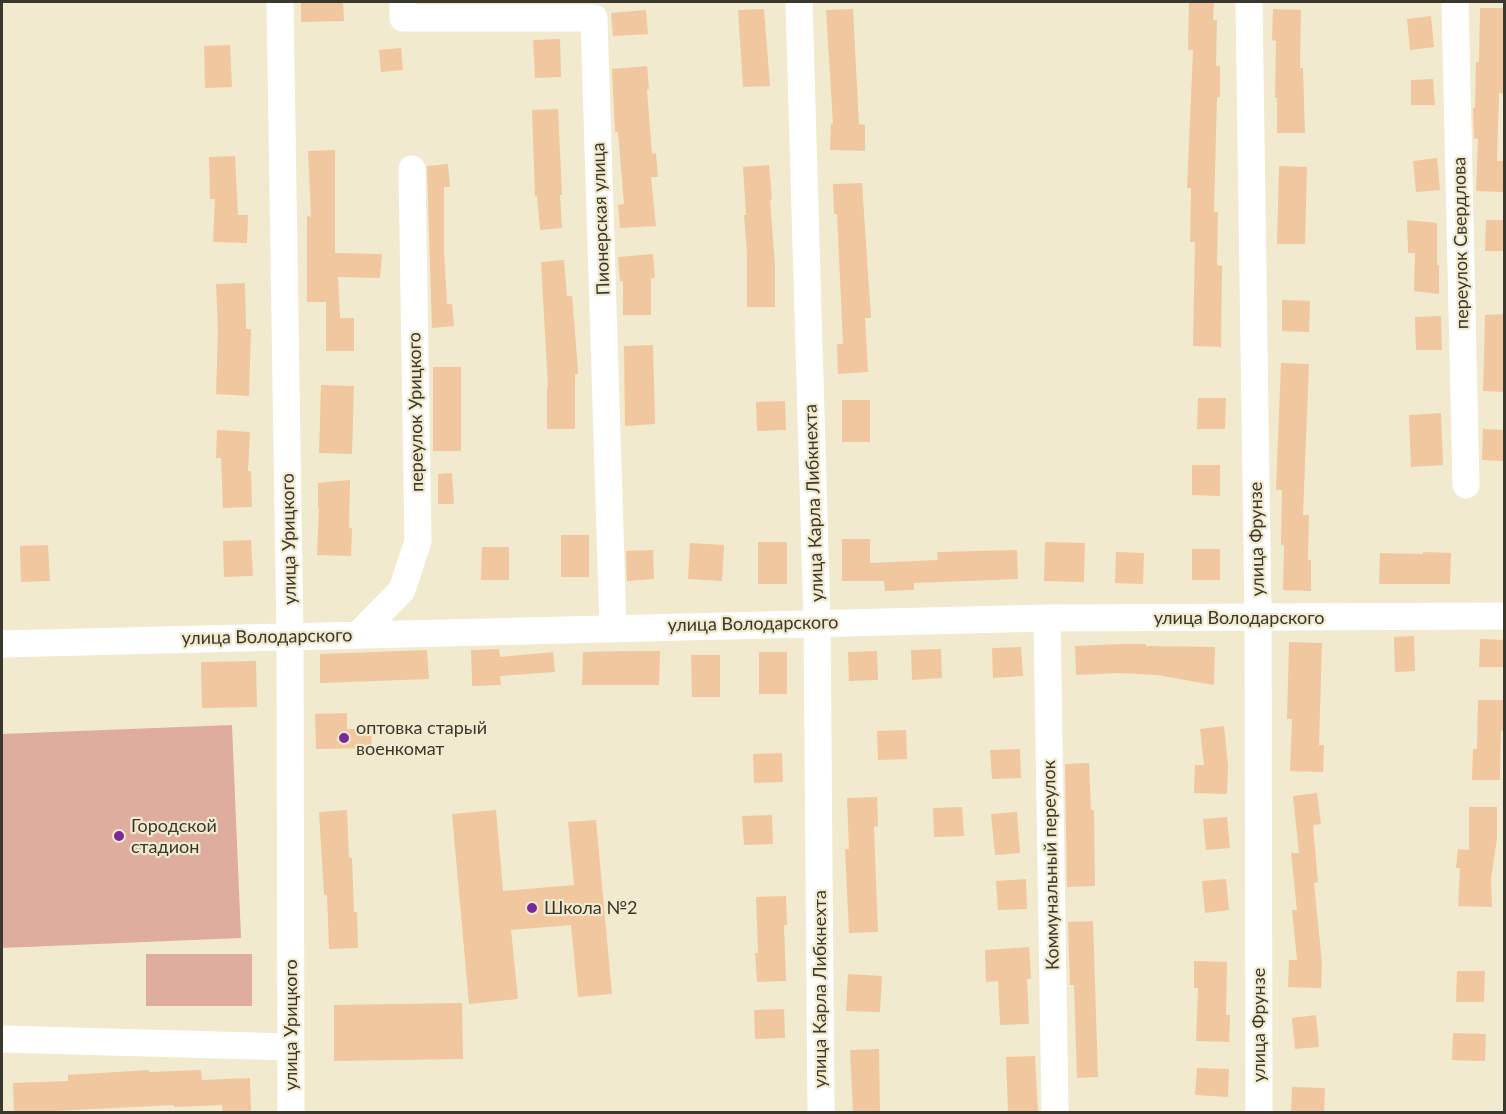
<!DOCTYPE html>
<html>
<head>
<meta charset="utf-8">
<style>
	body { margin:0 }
	#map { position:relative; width:1506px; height:1114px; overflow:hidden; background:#f2eace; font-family:Lato,sans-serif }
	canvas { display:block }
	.frame { position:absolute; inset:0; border:3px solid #3a372c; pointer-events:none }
</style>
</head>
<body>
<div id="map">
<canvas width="1506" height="1114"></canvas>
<div class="frame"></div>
</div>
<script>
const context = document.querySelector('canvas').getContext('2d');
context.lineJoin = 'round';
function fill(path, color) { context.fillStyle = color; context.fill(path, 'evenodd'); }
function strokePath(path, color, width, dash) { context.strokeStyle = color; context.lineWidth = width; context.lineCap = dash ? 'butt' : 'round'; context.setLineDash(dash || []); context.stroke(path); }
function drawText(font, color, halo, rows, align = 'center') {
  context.font = font + ' Lato,sans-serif'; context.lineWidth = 4.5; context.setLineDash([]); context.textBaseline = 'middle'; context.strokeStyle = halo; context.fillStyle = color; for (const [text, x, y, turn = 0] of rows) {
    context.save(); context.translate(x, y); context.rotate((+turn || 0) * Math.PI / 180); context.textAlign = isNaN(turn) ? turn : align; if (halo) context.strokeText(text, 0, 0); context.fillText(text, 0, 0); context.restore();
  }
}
const green = new Path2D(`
	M 232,725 L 241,938 L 2,948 L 2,734 Z
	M 146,954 L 252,954 L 252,1006 L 146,1006 Z`);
const building = new Path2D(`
	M 301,2 L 343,2 L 344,21 L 301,22 Z
	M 1189,2 L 1214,2 L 1213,20 L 1217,20 L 1216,66 L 1220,66 L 1220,97 L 1217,97 L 1214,212 L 1218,212 L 1217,265 L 1222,266 L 1221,347 L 1193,346 L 1195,242 L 1190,242 L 1191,188 L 1187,188 L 1193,50 L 1188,50 Z
	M 1480,8 L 1504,8 L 1504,94 L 1499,93 L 1497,161 L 1504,161 L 1504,192 L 1476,191 L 1478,139 L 1474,138 L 1473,108 L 1475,108 L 1476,62 L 1479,62 Z
	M 764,9 L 770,86 L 743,87 L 738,10 Z
	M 853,9 L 859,124 L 865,125 L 865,151 L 830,150 L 831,124 L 833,124 L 826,10 Z
	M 1273,9 L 1301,10 L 1300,68 L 1303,68 L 1305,133 L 1277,133 L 1277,98 L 1275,98 L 1276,41 L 1272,40 Z
	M 646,10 L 648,34 L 613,36 L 611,13 Z
	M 1431,16 L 1434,47 L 1410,50 L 1407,19 Z
	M 560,39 L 561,77 L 535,78 L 533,40 Z
	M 230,45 L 232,87 L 205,88 L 204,46 Z
	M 401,48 L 403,70 L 381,72 L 379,50 Z
	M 647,66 L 649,89 L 647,90 L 652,154 L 656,153 L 658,177 L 651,177 L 656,226 L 620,228 L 618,205 L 624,204 L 618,132 L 615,132 L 612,69 Z
	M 1433,79 L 1435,105 L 1411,105 L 1411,80 Z
	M 558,109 L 562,195 L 560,195 L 562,228 L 540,230 L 537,196 L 535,196 L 532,110 Z
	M 335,150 L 335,253 L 382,254 L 380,278 L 338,277 L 340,318 L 354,318 L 354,351 L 326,351 L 326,302 L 307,302 L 307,216 L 311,217 L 308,151 Z
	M 235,156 L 238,215 L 248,215 L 247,243 L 213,242 L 215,199 L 210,199 L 209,157 Z
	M 1437,158 L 1440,190 L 1416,192 L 1413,161 Z
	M 448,164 L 450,187 L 444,187 L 444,251 L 447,304 L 452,304 L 454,326 L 432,328 L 427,166 Z
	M 769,165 L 772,199 L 770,200 L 775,265 L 775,307 L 747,307 L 747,254 L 744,215 L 746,215 L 743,167 Z
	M 1279,166 L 1307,167 L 1305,244 L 1277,244 Z
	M 862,183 L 871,318 L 865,318 L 868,372 L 838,374 L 837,344 L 843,344 L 837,214 L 834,214 L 833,184 Z
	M 1407,220 L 1437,223 L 1437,265 L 1439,265 L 1439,294 L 1414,291 L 1415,253 L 1408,253 Z
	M 1486,220 L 1504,220 L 1504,251 L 1485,251 Z
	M 653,254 L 655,278 L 651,278 L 651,315 L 623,315 L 623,281 L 620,281 L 618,257 Z
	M 564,260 L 567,296 L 572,296 L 576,344 L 578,374 L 575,374 L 575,429 L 547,429 L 547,387 L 548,387 L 541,262 Z
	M 245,283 L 246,329 L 251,329 L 249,396 L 216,394 L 218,331 L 216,284 Z
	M 1282,300 L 1310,301 L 1309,332 L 1282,331 Z
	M 1504,314 L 1504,392 L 1483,391 L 1485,315 Z
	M 1441,316 L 1442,350 L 1416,350 L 1415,317 Z
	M 653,345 L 655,424 L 625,426 L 624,346 Z
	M 1281,363 L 1309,364 L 1303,515 L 1309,515 L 1308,560 L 1311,560 L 1311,591 L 1283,590 L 1284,545 L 1281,545 L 1282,490 L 1276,490 Z
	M 433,367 L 461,367 L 461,451 L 433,451 Z
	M 321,385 L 354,386 L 352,454 L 319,453 Z
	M 1198,398 L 1226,398 L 1225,429 L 1197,429 Z
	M 842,400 L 870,400 L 870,442 L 842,442 Z
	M 785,401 L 786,430 L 757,431 L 756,402 Z
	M 1441,413 L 1443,465 L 1411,467 L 1409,415 Z
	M 1483,429 L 1504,430 L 1504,461 L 1482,460 Z
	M 217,430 L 250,432 L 248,471 L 251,471 L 252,507 L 223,508 L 221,458 L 216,458 Z
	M 1192,465 L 1220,465 L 1220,496 L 1192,495 Z
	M 452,473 L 454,504 L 438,504 L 438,474 Z
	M 350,480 L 349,528 L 352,528 L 351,556 L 317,555 L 319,508 L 318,508 L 318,483 Z
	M 561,535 L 589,535 L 589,577 L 561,577 Z
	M 842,539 L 870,539 L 870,563 L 938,560 L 937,552 L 1017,550 L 1018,579 L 914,583 L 914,590 L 885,591 L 884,581 L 842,581 Z
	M 251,540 L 253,576 L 224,577 L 223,541 Z
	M 758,542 L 787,542 L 787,584 L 758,584 Z
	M 1045,542 L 1085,543 L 1084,582 L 1044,581 Z
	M 690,543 L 724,545 L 722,581 L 688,579 Z
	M 48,545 L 50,581 L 21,582 L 20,546 Z
	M 482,547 L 509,547 L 509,580 L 481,580 Z
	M 1192,549 L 1220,549 L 1220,580 L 1192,580 Z
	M 653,550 L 654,579 L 627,581 L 626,551 Z
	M 1116,552 L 1144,553 L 1143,584 L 1115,583 Z
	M 1423,552 L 1451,553 L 1450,584 L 1379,584 L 1380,553 L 1423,554 Z
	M 1414,636 L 1415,671 L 1395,672 L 1394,637 Z
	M 1480,639 L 1504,640 L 1504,667 L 1479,667 Z
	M 1289,642 L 1322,643 L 1319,745 L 1324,745 L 1323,772 L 1290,771 L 1292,719 L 1287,719 Z
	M 1124,644 L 1146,644 L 1146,646 L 1215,647 L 1214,685 L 1157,675 L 1118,673 L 1076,675 L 1075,646 Z
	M 1021,647 L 1023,676 L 993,678 L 992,648 Z
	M 499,649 L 500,657 L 553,652 L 555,672 L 500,676 L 501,685 L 472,686 L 471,650 Z
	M 941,649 L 942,678 L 912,680 L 911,650 Z
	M 427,650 L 429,679 L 320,683 L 320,654 Z
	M 632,651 L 660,651 L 659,685 L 582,685 L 583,652 Z
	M 877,651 L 878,680 L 849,681 L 848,652 Z
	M 759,652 L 787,652 L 787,694 L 759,694 Z
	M 691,655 L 720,655 L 720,697 L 692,697 Z
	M 256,661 L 257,707 L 202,708 L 201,662 Z
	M 1478,700 L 1504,700 L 1504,731 L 1501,731 L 1500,780 L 1472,780 L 1473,749 L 1477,749 Z
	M 347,713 L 347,729 L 371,729 L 372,748 L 316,749 L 315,714 Z
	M 1224,726 L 1228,766 L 1227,794 L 1194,793 L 1195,765 L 1204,765 L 1200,729 Z
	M 906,730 L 907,759 L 878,760 L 877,731 Z
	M 1020,749 L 1021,778 L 992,779 L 990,750 Z
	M 782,753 L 783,782 L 754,783 L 753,754 Z
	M 1089,763 L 1091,810 L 1094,810 L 1095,886 L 1067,887 L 1065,764 Z
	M 1317,793 L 1321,824 L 1313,825 L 1318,882 L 1314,883 L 1322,963 L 1321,988 L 1288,987 L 1289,960 L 1297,960 L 1292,910 L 1297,910 L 1291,853 L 1299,853 L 1293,796 Z
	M 877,797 L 878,826 L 874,827 L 878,932 L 849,933 L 845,849 L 849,849 L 847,798 Z
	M 962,807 L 964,836 L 934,837 L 933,808 Z
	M 1469,807 L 1497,807 L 1497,838 L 1491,879 L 1492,907 L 1458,906 L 1460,868 L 1456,868 L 1458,849 L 1469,850 Z
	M 347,810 L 349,858 L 352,858 L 354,912 L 357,912 L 358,948 L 329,949 L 327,895 L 324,895 L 319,812 Z
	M 496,810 L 503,891 L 574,885 L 568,822 L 596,820 L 612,994 L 578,997 L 571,925 L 511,930 L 518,999 L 469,1004 L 452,814 Z
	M 1017,812 L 1020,853 L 995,855 L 991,814 Z
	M 772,815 L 773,844 L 744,845 L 742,816 Z
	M 1227,817 L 1230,848 L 1206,850 L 1203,819 Z
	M 1026,879 L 1027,909 L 998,910 L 996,881 Z
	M 1226,879 L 1229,910 L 1205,913 L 1202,881 Z
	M 786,896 L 787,925 L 784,925 L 786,981 L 757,982 L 755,953 L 758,953 L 756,897 Z
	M 1093,921 L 1098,1077 L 1077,1078 L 1074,985 L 1070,985 L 1068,922 Z
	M 1029,947 L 1031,979 L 1027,979 L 1029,1024 L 1000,1025 L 998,981 L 986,982 L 985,950 Z
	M 1194,961 L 1227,962 L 1226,1015 L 1230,1015 L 1229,1042 L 1196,1041 L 1198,988 L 1194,988 Z
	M 1457,971 L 1485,971 L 1484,1002 L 1456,1002 Z
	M 848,974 L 882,976 L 880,1012 L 846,1011 Z
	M 462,1003 L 463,1059 L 334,1061 L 334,1005 Z
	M 784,1009 L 785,1038 L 755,1039 L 754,1010 Z
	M 1316,1015 L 1319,1047 L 1295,1049 L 1292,1018 Z
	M 1453,1033 L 1486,1034 L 1485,1061 L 1452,1060 Z
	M 879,1049 L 880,1113 L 853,1113 L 850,1050 Z
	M 1035,1056 L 1038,1113 L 1008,1113 L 1006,1057 Z
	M 1197,1068 L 1229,1069 L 1228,1097 L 1195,1095 Z
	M 149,1070 L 149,1072 L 201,1070 L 202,1080 L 250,1078 L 251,1113 L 223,1113 L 222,1105 L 174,1107 L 174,1105 L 14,1113 L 13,1083 L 68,1081 L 68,1075 Z
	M 1292,1087 L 1325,1088 L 1324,1113 L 1291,1113 Z`);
const minor = new Path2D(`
	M 280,2 L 290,637 L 291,1112
	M 403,2 L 403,18 L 594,18 L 613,628
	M 799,2 L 817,622 L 821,1112
	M 1249,2 L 1258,619 L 1259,1112
	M 1455,2 L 1466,485
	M 1047,618 L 1055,1112
	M 358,635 L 402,590 L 418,541 L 412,169
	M 2,644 L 1047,618 L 1504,616
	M 2,1039 L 290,1047`);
const markers = [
	[344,738,6,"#7b2999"],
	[119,836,6,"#7b2999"],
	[532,908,6,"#7b2999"]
];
const streetNames = [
	["Пионерская улица",601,219,-92],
	["переулок Свердлова",1461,243,-91],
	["переулок Урицкого",416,412,-91],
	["улица Карла Либкнехта",814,503,-92],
	["улица Урицкого",289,539,-91],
	["улица Фрунзе",1257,539,-91],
	["улица Володарского",1239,618],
	["улица Володарского",753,624,-1],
	["улица Володарского",267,637,-1],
	["Коммунальный переулок",1051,865,-91],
	["улица Карла Либкнехта",820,989,-90],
	["улица Урицкого",291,1025,-90],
	["улица Фрунзе",1259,1025,-90]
];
const poiNames = [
	["оптовка старый",356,728],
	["военкомат",356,749],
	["Городской",131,826],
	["стадион",131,847],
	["Школа №2",544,908]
];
fill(green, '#dfad9d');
fill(building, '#f0c79e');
strokePath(minor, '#fff', 27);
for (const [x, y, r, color] of markers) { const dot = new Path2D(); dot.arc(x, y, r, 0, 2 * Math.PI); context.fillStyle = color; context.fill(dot); strokePath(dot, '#f2eace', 2); }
drawText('18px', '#3a372c', '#f2eace', streetNames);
drawText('18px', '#3a372c', '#f2eace', poiNames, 'left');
</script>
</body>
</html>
